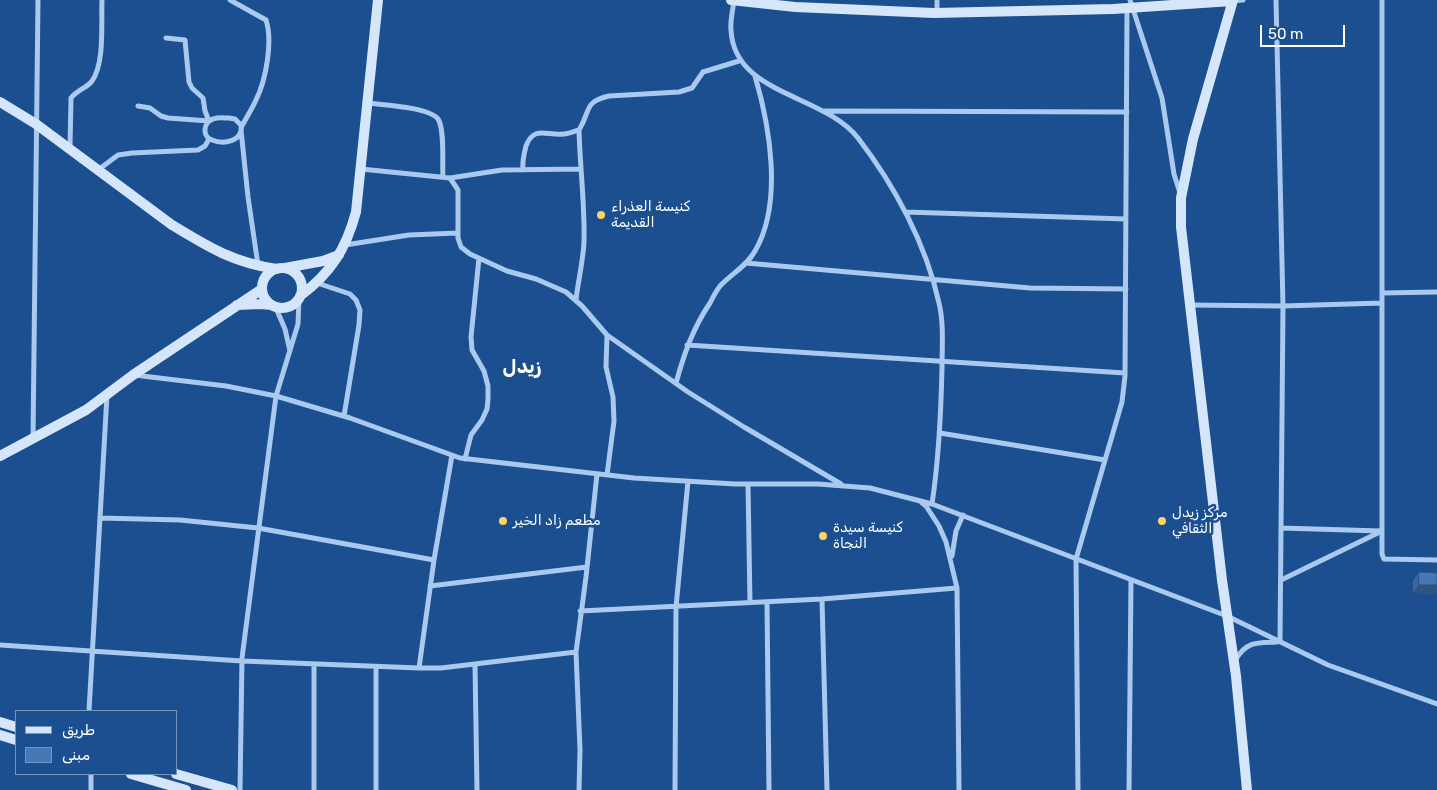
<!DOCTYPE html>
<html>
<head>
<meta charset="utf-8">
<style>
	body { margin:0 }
	#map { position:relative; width:1437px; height:790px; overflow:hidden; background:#1b4f8f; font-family:Rubik,Vazirmatn,sans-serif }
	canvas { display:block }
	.legend { position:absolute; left:15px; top:710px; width:162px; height:65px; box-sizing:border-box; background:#1b4f8f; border:1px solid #7695bc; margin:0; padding:6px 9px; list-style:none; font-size:15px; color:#fff }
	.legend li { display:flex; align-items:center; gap:10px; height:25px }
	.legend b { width:25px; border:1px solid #7695bc }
	.scale { position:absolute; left:1260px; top:25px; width:85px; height:22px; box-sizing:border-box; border:2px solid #fff; border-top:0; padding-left:6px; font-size:15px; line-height:18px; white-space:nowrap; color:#fff; -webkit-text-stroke:4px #1b4f8f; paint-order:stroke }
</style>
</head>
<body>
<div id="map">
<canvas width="1437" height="790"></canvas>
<ul class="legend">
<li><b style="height:6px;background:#d6e6fa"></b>طريق</li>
<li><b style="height:14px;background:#4478b7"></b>مبنى</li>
</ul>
<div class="scale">50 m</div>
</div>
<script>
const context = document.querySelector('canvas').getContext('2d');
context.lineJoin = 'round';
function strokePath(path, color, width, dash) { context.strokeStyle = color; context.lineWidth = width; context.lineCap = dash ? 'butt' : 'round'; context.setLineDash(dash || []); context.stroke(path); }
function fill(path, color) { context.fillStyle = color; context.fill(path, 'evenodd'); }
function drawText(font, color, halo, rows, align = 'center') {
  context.font = font + ' Rubik,Vazirmatn,sans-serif'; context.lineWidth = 5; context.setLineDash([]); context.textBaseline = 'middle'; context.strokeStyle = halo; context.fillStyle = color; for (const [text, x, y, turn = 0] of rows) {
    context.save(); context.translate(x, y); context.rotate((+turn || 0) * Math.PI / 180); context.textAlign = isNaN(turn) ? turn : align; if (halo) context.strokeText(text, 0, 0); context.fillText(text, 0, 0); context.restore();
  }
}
const street = new Path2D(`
	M 230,0 L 266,20 C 273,41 266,80 256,100 C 252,109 246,118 241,128
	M 734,0 C 733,10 730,20 731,30 C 734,95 824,94 858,138 C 895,186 926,244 939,303 C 944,324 942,346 942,368 C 941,413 939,458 932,504
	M 1130,0 L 1162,98 L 1174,174 L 1180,193
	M 1276,0 L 1283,306 L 1280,642
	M 1382,0 L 1382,554 L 1384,559 L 1437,560
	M 1232,1 L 1243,0
	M 937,13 L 937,0
	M 368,103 C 383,105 429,107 438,119 C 445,129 442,164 443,177
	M 138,106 L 150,108 L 161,116 L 168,118 L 209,121 L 205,111 L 203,98 L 192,88 L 189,82 L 185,40 L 166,38
	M 825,111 L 1127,112
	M 229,118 L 235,119 L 241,125 C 244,141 224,145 212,140 C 202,137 203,122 213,119 C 218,117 224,118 229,118 Z
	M 241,130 L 248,197 L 258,265
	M 70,147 L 71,98 C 77,90 87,88 92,81 C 105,63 101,22 102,0
	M 361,169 L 450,178 L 458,190 L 458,238 L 461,247 L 470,254 L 507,271 L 536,279 L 566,292 L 582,306 L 607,335 L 688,392 L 744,427 L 841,484
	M 98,170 L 118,155 L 132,153 L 198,150 L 205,146 L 209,139
	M 523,170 C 522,161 524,154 526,146 C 534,125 547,136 563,134 C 568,134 574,131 579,130 C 591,111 583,102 609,96 L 679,92 L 692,88 L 703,72 L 739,61
	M 450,178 L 502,170 L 580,169
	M 905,212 L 1126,219
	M 345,245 L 409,235 L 458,233
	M 746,263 L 1030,288 L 1126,289
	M 317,283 L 350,294 L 356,300 L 360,310 L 359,325 L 344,416
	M 1382,293 L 1437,292
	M 576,300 C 578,281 583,262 584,242 C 585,205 580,168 579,130
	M 1190,305 L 1283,306 L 1382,303
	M 275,306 L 285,329 L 290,351
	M 607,335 L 606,367 L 613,397 L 614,421 L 607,475
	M 687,345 L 1125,373
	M 134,375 L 226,386 L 276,396 L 350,418 L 460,458 L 634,478 L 735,484 L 818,484 L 870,488 L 932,504 L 1227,616 L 1328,665 L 1437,704
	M 676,383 C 684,354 693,328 710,303 C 713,297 716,291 720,286 C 731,274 747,266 755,251 C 783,203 770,127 755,76
	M 940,433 L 1105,460
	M 33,439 L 38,0
	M 465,459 L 471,435 L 482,420 L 487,409 L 488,400 L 488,386 L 484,371 L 472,350 L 471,337 L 479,258
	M 748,484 L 750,603
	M 921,502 L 926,506 L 939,526 L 946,542 L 957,588 L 959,790
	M 100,518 L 180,520 L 258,528 L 434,560
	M 1281,528 L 1381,531
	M 952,556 L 956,531 L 963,515
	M 1281,580 L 1382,531
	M 430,586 L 587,567
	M 822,599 L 827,790
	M 767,602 L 769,790
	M 580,611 L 822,599 L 957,588
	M 0,645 L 242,661 L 419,668 L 441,668 L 576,652
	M 1236,659 C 1247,641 1257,643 1277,642
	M 475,664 L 477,790
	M 419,668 L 434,560 L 452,455
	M 89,711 L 107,395
	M 91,790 L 91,774
	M 240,790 L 242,658 L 276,396 L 298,324 L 299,299
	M 314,790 L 314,664
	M 376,790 L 376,667
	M 579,790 L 580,750 L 576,652 L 586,577 L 597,474
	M 675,790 L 676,607 L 688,481
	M 1078,790 L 1076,559 L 1122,402 L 1125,376 L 1127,8
	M 1129,790 L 1131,580`);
const secondary = new Path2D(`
	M 731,0 L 795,7 L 934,13 L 1113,9 L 1232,1
	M 1233,0 L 1193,139 L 1181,198 L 1181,227 L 1222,580 L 1236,676 L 1247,790
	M 0,102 L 36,124 L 172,225 C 208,247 234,263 277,269
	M 285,268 L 323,261 L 339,255
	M262 288a20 20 0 1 1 40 0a20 20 0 1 1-40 0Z
	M 300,296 C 331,273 346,249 356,212 L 378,0
	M 237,305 L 260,304 L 272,305
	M 0,456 L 86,410 L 133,375 L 262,289
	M 0,722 L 16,727
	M 0,735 L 16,740
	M 131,774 L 186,790
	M 176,774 L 232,790`);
const wall = new Path2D(`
	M 1419,572 L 1437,573 L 1437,594 L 1413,593 L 1413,581 Z`);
const shadedWall = new Path2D(`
	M 1419,585 L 1437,585 L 1437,594 L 1413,593 Z`);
const building = new Path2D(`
	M 1419,572 L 1437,573 L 1437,585 L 1419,585 Z`);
const markers = [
	[601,215,5,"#ffd166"],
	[503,521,5,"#ffd166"],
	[1162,521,5,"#ffd166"],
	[823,536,5,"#ffd166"]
];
const poiNames = [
	["كنيسة العذراء",611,207],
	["القديمة",611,223],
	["مركز زيدل",1172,513],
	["الثقافي",1172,529],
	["مطعم زاد الخير",513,521],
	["كنيسة سيدة",833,528],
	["النجاة",833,544]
];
const districtNames = [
	["زيدل",522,368]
];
strokePath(street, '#a9c9ee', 5);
strokePath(secondary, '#d6e6fa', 10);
fill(wall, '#3a679d');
fill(shadedWall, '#305480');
fill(building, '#4478b7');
strokePath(building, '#305480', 1);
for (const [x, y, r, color] of markers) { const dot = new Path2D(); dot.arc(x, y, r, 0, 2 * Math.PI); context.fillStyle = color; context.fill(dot); strokePath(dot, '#1b4f8f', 2); }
drawText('14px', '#fff', '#1b4f8f', poiNames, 'left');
drawText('bold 19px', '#fff', '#1b4f8f', districtNames);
</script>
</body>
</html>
